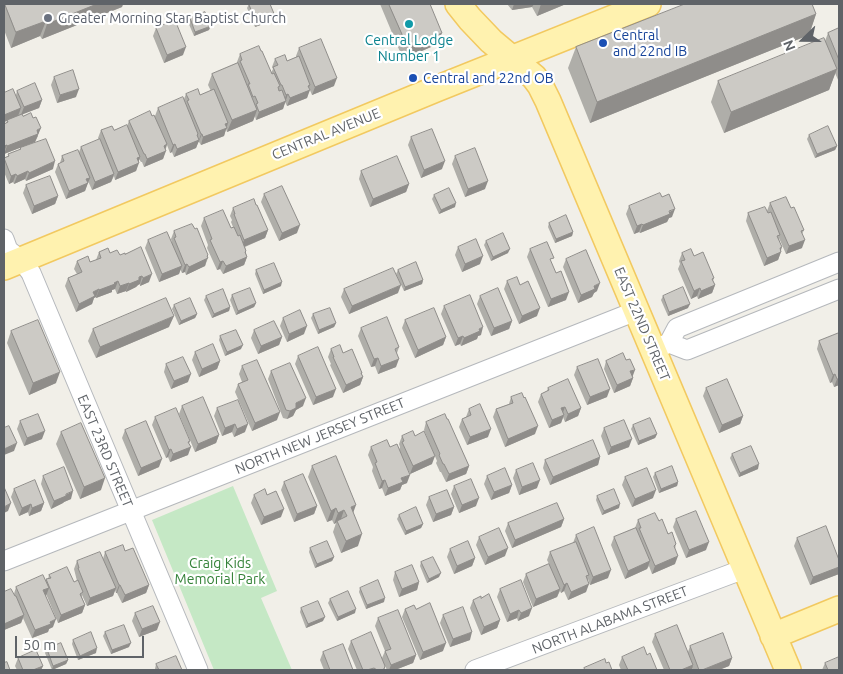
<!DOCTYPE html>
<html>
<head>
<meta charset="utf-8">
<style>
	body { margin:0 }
	#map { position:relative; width:843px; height:674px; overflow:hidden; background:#f1efe8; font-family:Ubuntu,sans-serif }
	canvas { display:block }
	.frame { position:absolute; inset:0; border:5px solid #5f6368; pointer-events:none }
	.north { position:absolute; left:778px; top:15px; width:50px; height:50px; -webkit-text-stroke:4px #fff; paint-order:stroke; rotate:248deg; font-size:14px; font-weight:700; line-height:20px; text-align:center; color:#5f6368 }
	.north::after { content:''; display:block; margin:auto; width:18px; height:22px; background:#5f6368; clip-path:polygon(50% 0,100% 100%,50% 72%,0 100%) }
	.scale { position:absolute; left:15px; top:636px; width:129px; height:22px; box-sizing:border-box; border:2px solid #5f6368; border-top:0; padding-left:6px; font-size:15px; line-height:18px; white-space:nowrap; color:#5f6368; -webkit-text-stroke:4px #fff; paint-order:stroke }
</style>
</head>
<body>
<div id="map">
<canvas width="843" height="674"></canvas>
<div class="frame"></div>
<div class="north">N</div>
<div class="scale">50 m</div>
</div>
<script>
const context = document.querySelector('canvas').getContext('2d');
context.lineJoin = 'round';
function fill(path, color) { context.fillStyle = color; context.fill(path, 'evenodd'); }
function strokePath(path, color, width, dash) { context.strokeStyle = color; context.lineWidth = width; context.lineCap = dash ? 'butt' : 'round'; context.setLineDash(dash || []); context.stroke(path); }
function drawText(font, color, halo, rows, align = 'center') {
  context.font = font + ' Ubuntu,sans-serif'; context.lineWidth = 4.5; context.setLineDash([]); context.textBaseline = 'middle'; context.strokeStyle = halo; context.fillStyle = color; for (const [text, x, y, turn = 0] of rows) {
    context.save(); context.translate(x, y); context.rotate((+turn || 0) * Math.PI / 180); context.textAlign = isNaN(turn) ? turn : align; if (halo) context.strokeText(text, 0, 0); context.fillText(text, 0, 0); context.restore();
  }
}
const green = new Path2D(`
	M 233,486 L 277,591 L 261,598 L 292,670 L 214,670 L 152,520 Z`);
const minor = new Path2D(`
	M 4,239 L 8,250 L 23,262 L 31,273 L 198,670
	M 669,343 L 687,350 L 839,289
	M 653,350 L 669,343 L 677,328 L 839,262
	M 4,561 L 636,311
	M 475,670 L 744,569`);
const major = new Path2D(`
	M 458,4 L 470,19 L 491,41 L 534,77 L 540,85 L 548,101 L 788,670
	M 4,267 L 436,89 L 648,4
	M 773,636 L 839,609`);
const wall = new Path2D(`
	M 4,4 L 123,4 L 122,7 L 42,39 L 40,36 L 11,48 L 4,30 Z
	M 249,4 L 275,16 L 274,20 L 255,27 L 247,8 Z
	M 380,4 L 430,4 L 438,44 L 403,59 Z
	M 507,4 L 566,4 L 537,16 L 532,7 L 512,10 Z
	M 816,14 L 809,35 L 590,123 L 568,68 L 576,47 Z
	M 190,18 L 209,30 L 194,36 L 188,22 Z
	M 156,28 L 183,55 L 164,63 L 153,36 Z
	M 839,28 L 839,82 L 835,73 L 829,90 L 724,133 L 711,102 L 718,81 L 825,41 L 828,33 Z
	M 299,48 L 334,86 L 312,95 L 309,88 L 307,98 L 287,106 L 285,102 L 283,109 L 256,120 L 255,116 L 253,121 L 227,132 L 226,129 L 224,136 L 201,145 L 199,142 L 198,142 L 196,148 L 174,157 L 172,152 L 170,153 L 167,145 L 163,159 L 144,167 L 142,162 L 141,162 L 139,159 L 136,171 L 115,180 L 114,176 L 111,182 L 92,190 L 88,181 L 85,191 L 66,199 L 55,172 L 58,164 L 60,163 L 62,156 L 79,152 L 81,147 L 99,140 L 98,138 L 101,130 L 114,130 L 127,126 L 129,121 L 155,116 L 158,108 L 184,99 L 186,94 L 200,95 L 211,91 L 208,85 L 212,74 L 237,63 L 237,62 L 240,54 L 271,73 L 273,69 L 272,67 L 275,59 L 287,61 L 296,57 L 296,56 Z
	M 54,77 L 76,97 L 57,103 L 51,85 Z
	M 17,91 L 42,100 L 39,108 L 22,114 L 38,136 L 35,142 L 4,154 L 4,124 L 6,123 L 7,121 L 4,122 L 4,93 L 16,95 Z
	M 809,135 L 837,146 L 835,150 L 815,158 L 807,139 Z
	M 411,137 L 442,169 L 421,178 L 408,145 Z
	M 20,148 L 53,169 L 26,181 L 25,179 L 14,184 L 13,182 L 9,184 L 4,172 L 4,158 L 8,156 L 8,154 L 20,150 Z
	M 455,156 L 485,189 L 465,197 L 452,164 Z
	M 361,171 L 409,184 L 406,192 L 370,207 L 359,179 Z
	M 26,185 L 58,196 L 55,204 L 32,214 L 23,193 Z
	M 264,194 L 297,233 L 279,241 L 261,202 Z
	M 434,195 L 455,207 L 439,214 L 432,199 Z
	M 770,203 L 791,208 L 804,230 L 802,234 L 802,248 L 786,254 L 779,238 L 781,251 L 778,260 L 764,266 L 746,221 L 748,213 L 767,211 Z
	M 629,206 L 672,217 L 669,218 L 667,222 L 640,233 L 639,232 L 634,234 L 626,214 Z
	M 233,208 L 268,230 L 265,238 L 245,247 L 246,251 L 246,253 L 247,257 L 244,265 L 223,274 L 220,269 L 217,270 L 207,248 L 208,245 L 201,226 L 204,218 L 231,228 L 233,227 L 231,222 L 232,220 L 230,216 Z
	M 549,223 L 573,232 L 572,236 L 555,243 L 548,227 Z
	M 174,231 L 208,257 L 208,258 L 205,266 L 186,275 L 185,272 L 182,273 L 180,269 L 179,274 L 159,282 L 145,248 L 148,240 L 172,243 L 171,239 Z
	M 486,241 L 508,253 L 491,261 L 484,245 Z
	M 458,247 L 480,264 L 462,272 L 455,255 Z
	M 530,249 L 566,300 L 548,307 L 527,257 Z
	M 99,252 L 120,255 L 149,282 L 140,286 L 140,284 L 138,285 L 136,287 L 126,292 L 126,291 L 117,294 L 115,289 L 112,290 L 112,292 L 96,298 L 96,297 L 94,298 L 92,304 L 76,312 L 65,286 L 68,278 L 77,274 L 74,269 L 77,261 L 90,262 L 96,260 Z
	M 682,253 L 694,256 L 714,278 L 713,281 L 715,285 L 712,293 L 698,299 L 697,296 L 691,299 L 678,269 L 680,264 L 679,261 Z
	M 566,259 L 597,291 L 594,293 L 592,297 L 578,303 L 563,267 Z
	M 256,270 L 281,286 L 263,294 L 255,274 Z
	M 398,270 L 423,280 L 422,284 L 404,291 L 396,274 Z
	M 507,281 L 520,285 L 537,316 L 519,324 L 504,289 Z
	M 344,289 L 398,293 L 349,314 L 341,297 Z
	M 232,295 L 256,303 L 254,307 L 236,315 L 230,300 Z
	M 206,296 L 230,307 L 229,311 L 212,318 L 204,300 Z
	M 480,296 L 512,321 L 509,329 L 491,336 L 477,304 Z
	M 663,296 L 688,308 L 668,316 L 661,300 Z
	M 174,305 L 197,314 L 195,318 L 179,325 L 172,309 Z
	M 444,306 L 481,335 L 478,336 L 477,339 L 461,346 L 460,344 L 455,346 L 441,314 Z
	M 313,314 L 336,323 L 334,327 L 318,334 L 311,318 Z
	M 283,318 L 304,334 L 287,342 L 280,326 Z
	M 405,320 L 446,337 L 443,345 L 415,358 L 402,328 Z
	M 169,327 L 96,358 L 88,341 L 93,329 Z
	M 361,328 L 399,347 L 397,353 L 396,367 L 378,374 L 375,366 L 371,367 L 358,336 Z
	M 254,330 L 282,337 L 279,345 L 258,354 L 251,338 Z
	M 11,331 L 56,383 L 29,395 L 7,343 Z
	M 839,333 L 839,385 L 834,387 L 832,382 L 830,383 L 817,349 L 819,341 Z
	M 220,336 L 241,349 L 225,356 L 219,340 Z
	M 331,349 L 343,353 L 362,375 L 363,377 L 360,385 L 343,393 L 330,365 L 331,364 L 328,357 Z
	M 195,352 L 220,361 L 217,369 L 199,377 L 192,360 Z
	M 298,356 L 333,397 L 313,405 L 295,364 Z
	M 626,360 L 633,378 L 630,386 L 614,393 L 604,369 L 606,361 Z
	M 166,364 L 188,382 L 171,389 L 164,372 Z
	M 242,366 L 277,420 L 252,431 L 235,392 L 238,384 L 242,382 L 239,374 Z
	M 577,367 L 607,397 L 587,405 L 574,375 Z
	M 271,371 L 303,406 L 296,410 L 293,416 L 287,419 L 283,418 L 268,379 Z
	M 548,388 L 581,408 L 578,416 L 565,422 L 563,417 L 561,423 L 549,428 L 538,402 L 541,394 L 547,391 Z
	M 706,388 L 743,416 L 740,424 L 719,433 L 703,396 Z
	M 511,397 L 535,434 L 505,447 L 493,417 L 496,409 L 509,404 Z
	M 182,406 L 219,435 L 216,443 L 195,452 L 179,414 Z
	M 217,408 L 245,432 L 234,437 L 232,432 L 222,436 L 214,416 Z
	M 469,409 L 488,437 L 467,445 L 459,427 L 462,419 L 466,417 Z
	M 155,417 L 189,443 L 188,455 L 170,462 L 168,457 L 166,458 L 152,425 Z
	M 447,419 L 469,466 L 466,474 L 446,482 L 441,472 L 440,472 L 436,463 L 437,461 L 424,430 L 426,422 Z
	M 20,421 L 42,439 L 24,446 L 17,429 Z
	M 633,425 L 657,434 L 655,438 L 638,445 L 631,429 Z
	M 604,428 L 629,447 L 608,455 L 601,436 Z
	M 125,430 L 159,467 L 138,476 L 122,438 Z
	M 61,432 L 101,490 L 80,499 L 56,444 Z
	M 402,436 L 415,436 L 432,464 L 410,474 L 399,450 L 400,447 L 399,444 Z
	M 371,447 L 407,483 L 402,485 L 400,490 L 385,496 L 382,488 L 379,489 L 372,471 L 373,467 L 368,455 Z
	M 732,454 L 758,469 L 739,477 L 730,458 Z
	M 600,457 L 598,465 L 550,485 L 543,468 L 545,460 Z
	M 312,466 L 353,513 L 358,546 L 341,553 L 333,532 L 336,523 L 334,524 L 332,520 L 327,522 L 308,477 Z
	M 516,470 L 537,488 L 519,495 L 513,478 Z
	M 655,473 L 678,482 L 677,486 L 659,493 L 653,477 Z
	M 43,476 L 71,499 L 64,502 L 63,503 L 51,509 L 41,484 Z
	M 487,476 L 512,485 L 509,493 L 491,500 L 484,484 Z
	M 625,477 L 653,498 L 632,507 L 622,485 Z
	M 284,482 L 317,506 L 314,514 L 294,522 L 281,490 Z
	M 454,486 L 476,506 L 459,513 L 451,494 Z
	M 14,489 L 44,503 L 41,511 L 29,516 L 28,512 L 19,516 L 11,497 Z
	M 254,495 L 267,495 L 281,517 L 261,525 L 251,503 Z
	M 597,496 L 619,508 L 602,515 L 596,500 Z
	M 429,497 L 454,507 L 451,515 L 433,522 L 426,505 Z
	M 399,515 L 423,524 L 421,528 L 405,535 L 397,519 Z
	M 564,519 L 561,527 L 512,548 L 505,531 L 508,523 Z
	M 676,519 L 706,550 L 686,558 L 673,527 Z
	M 638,520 L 659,521 L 676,544 L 675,549 L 675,564 L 652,574 L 649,566 L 647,569 L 625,579 L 611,545 L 614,537 L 635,528 Z
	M 576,535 L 608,578 L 590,585 L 588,579 L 586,592 L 568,600 L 564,591 L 561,593 L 560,591 L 557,597 L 533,607 L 523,582 L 526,574 L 549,564 L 547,560 L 550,552 L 573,543 Z
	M 479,537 L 505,556 L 485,565 L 476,545 Z
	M 797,538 L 839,574 L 810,585 L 794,546 Z
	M 310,548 L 334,557 L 332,561 L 315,568 L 309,552 Z
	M 450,549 L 475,558 L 472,566 L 454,574 L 447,557 Z
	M 125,551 L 149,585 L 146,593 L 122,603 L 117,593 L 116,593 L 115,590 L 113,596 L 87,606 L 82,595 L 82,597 L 85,605 L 82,613 L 58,623 L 46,594 L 46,596 L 53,627 L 49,629 L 48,632 L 32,638 L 23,618 L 21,623 L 4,630 L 4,592 L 14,594 L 16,587 L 46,581 L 46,579 L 48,579 L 49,575 L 74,582 L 77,581 L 74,569 L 77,561 L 103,559 L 105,552 Z
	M 421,562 L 439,577 L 427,583 L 420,566 Z
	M 395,572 L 419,582 L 417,590 L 399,597 L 393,580 Z
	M 360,588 L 384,602 L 366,609 L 359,592 Z
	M 500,589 L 529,616 L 518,621 L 517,618 L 507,622 L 497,597 Z
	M 330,599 L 355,613 L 337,621 L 328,603 Z
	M 473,600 L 500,620 L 497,628 L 481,635 L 470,608 Z
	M 301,608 L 323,621 L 306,628 L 300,612 Z
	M 405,609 L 416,609 L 443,651 L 420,660 L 402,617 Z
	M 135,613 L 157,630 L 139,637 L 132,621 Z
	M 443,615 L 470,640 L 450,647 L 440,623 Z
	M 378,618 L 416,655 L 413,663 L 395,670 L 387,670 L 385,666 L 384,670 L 357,670 L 348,649 L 351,641 L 382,658 L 385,651 L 375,626 Z
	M 105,632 L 129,647 L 111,654 L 103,636 Z
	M 655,634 L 688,652 L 690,646 L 732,658 L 729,666 L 719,670 L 693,670 L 692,668 L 692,670 L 664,670 L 652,642 Z
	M 73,640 L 96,653 L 78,660 L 72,644 Z
	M 47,649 L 68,660 L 66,664 L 52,670 L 45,653 Z
	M 323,652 L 353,670 L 324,670 L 320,660 Z
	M 647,655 L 657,670 L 621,670 L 619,665 L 622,657 Z
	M 18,658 L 43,666 L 41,670 L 17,670 L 15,666 Z
	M 825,663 L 839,670 L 822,670 Z
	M 156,664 L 182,670 L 156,670 L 155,669 Z`);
const shadedWall = new Path2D(`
	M 97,4 L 123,4 L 122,7 L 42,39 L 47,24 Z
	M 514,4 L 534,4 L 532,7 L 512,10 Z
	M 541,4 L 566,4 L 537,16 Z
	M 816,14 L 809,35 L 590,123 L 597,102 Z
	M 275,16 L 274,20 L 255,27 L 257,23 Z
	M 46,21 L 40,36 L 11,48 L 16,32 Z
	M 211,26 L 209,30 L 194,36 L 195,32 Z
	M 442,33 L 438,44 L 403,59 L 408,47 Z
	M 186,47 L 183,55 L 164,63 L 167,55 Z
	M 837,69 L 829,90 L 724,133 L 731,112 Z
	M 337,78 L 334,86 L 312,95 L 315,87 Z
	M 310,85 L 307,91 L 310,90 L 307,98 L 287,106 L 290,98 Z
	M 79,89 L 76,97 L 57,103 L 60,95 Z
	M 288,94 L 283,109 L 256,120 L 259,112 L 284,102 L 286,95 Z
	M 42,100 L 39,108 L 21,115 L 24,107 Z
	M 21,108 L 18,116 L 4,122 L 4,115 Z
	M 257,110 L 253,121 L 227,132 L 232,120 Z
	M 228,123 L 224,136 L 201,145 L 203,137 Z
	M 41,128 L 35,142 L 4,154 L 7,146 Z
	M 198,134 L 196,141 L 199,140 L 201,134 L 202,134 L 196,148 L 174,157 L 177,149 Z
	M 167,144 L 164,152 L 166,151 L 163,159 L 144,167 L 147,159 L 164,146 Z
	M 175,144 L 172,152 L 170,153 L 173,145 Z
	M 7,145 L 4,152 L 4,146 Z
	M 837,146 L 835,150 L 815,158 L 817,154 Z
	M 140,157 L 138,164 L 139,163 L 136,171 L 115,180 L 118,172 L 137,158 Z
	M 55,161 L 53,169 L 26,181 L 29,173 Z
	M 445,161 L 442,169 L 421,178 L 424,170 Z
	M 28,171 L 25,179 L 14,184 L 17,176 Z
	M 16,174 L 13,182 L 9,184 L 11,176 Z
	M 114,174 L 111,182 L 92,190 L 95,182 Z
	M 90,178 L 85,191 L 66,199 L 69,191 L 86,179 Z
	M 488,181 L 485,189 L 465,197 L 468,189 Z
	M 409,184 L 406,192 L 370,207 L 373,199 Z
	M 58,196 L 55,204 L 32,214 L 34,206 Z
	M 456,203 L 455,207 L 439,214 L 441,210 Z
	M 675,209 L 672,217 L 669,218 L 667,222 L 640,233 L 643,225 Z
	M 642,224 L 639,232 L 634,234 L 637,226 Z
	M 300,225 L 297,233 L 279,241 L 282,233 Z
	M 268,230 L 265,238 L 241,248 L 244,240 Z
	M 573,232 L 572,236 L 555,243 L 556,239 Z
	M 805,240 L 802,248 L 786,254 L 789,246 Z
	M 782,247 L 780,253 L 781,252 L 778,260 L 764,266 L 767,258 Z
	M 510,249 L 508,253 L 491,261 L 493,257 Z
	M 246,251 L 244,258 L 247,257 L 244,265 L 223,274 L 226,266 Z
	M 208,255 L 205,266 L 186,275 L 189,267 Z
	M 483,256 L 480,264 L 462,272 L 465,264 Z
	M 223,261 L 220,269 L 217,270 L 220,262 Z
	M 187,264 L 185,272 L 182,273 L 185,265 Z
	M 182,266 L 179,274 L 159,282 L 162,274 Z
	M 152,274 L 149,282 L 140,286 L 143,278 Z
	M 142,276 L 140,284 L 138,285 L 136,287 L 126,292 L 129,284 Z
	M 423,280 L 422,284 L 404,291 L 405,287 Z
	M 118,281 L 115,289 L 112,290 L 112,292 L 96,298 L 99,290 Z
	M 282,282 L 281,286 L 263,294 L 264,290 Z
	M 129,283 L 126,291 L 117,294 L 120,286 Z
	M 600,283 L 597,291 L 594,293 L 592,297 L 578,303 L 581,295 L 594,286 Z
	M 401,285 L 398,293 L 349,314 L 352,306 Z
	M 715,285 L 712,293 L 698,299 L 701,291 Z
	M 700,288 L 697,296 L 691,299 L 694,291 Z
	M 99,289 L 96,297 L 94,298 L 92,304 L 76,312 L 79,304 L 93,292 Z
	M 569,292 L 566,300 L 548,307 L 551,299 Z
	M 256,303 L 254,307 L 236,315 L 238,311 Z
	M 690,304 L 688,308 L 668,316 L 669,312 Z
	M 230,307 L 229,311 L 212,318 L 214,314 Z
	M 540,308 L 537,316 L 519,324 L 522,316 Z
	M 197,314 L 195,318 L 179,325 L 181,321 Z
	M 174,316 L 169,327 L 96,358 L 100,347 Z
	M 512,321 L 509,329 L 491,336 L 494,328 Z
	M 336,323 L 334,327 L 318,334 L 319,330 Z
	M 307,326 L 304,334 L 287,342 L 289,334 Z
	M 483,327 L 481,335 L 478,336 L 477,339 L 461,346 L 464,338 Z
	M 463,336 L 460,344 L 455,346 L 458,338 Z
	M 282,337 L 279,345 L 258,354 L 261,346 Z
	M 446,337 L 443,345 L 415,358 L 418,350 Z
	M 243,345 L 241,349 L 225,356 L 227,352 Z
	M 378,358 L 375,366 L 371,367 L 374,359 Z
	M 399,359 L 396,367 L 378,374 L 381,366 Z
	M 220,361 L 217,369 L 199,377 L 202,369 Z
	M 635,370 L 632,378 L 630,371 Z
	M 60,372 L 56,383 L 29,395 L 33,383 Z
	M 361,373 L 362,373 L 361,378 L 363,377 L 360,385 L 343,393 L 346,385 Z
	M 191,374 L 188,382 L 171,389 L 174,381 Z
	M 835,374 L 832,382 L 830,383 L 833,375 Z
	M 633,378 L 630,386 L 614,393 L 617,385 Z
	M 837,379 L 839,379 L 839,385 L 834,387 Z
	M 336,389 L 333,397 L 313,405 L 316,397 Z
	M 610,389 L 607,397 L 587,405 L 590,397 Z
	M 306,398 L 303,406 L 296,410 L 293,416 L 287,419 L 290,411 L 296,403 Z
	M 565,407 L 562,415 L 561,408 Z
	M 581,408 L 578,416 L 565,422 L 568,414 Z
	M 280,412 L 277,420 L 252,431 L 255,423 Z
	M 564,415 L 561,423 L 549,428 L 552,420 Z
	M 743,416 L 740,424 L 719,433 L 722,425 Z
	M 235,424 L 232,432 L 222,436 L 225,428 Z
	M 248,424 L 245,432 L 234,437 L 237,429 Z
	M 538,426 L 535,434 L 505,447 L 508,439 Z
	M 491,429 L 488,437 L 467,445 L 470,437 Z
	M 45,431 L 42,439 L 24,446 L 27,438 Z
	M 657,434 L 655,438 L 638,445 L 639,441 Z
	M 219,435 L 216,443 L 195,452 L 198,444 Z
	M 632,439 L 629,447 L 608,455 L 611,447 Z
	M 190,441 L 187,448 L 191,447 L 188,455 L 170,462 L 173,454 Z
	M 17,443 L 14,451 L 4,455 L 4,449 Z
	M 171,449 L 168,457 L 166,458 L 169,450 Z
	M 435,456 L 432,464 L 410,474 L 413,466 Z
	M 600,457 L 598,465 L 550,485 L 553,477 Z
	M 162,459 L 159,467 L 138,476 L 141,468 Z
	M 759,464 L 758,469 L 739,477 L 740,473 Z
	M 469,466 L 466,474 L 446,482 L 449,474 Z
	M 410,475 L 407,483 L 402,485 L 400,490 L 385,496 L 388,488 L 401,478 Z
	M 105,478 L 101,490 L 80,499 L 84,487 Z
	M 385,480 L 382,488 L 379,489 L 382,481 Z
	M 540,480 L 537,488 L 519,495 L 522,487 Z
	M 678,482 L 677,486 L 659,493 L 661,489 Z
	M 512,485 L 509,493 L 491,500 L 494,492 Z
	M 656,490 L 653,498 L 632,507 L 635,499 Z
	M 73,491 L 71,499 L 64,502 L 63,503 L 51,509 L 54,501 Z
	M 479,498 L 476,506 L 459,513 L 462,505 Z
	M 11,503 L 8,511 L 4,513 L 4,507 Z
	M 44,503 L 41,511 L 29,516 L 32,508 Z
	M 31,504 L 28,512 L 19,516 L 22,508 Z
	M 620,504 L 619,508 L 602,515 L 604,511 Z
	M 356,505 L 352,516 L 351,507 Z
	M 317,506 L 314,514 L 294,522 L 297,514 Z
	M 454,507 L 451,515 L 433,522 L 436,514 Z
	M 336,508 L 332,520 L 327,522 L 331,511 Z
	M 284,509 L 281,517 L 261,525 L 264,517 Z
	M 344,510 L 340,522 L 337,521 L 336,523 L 334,524 L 338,513 Z
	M 564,519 L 561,527 L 512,548 L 515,540 Z
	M 423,524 L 421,528 L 405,535 L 406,531 Z
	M 362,534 L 358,546 L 341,553 L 346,541 Z
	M 709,542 L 706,550 L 686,558 L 689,550 Z
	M 508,548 L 505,556 L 485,565 L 488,557 Z
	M 678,556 L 675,564 L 652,574 L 655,566 Z
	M 334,557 L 332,561 L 315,568 L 317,564 Z
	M 475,558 L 472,566 L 454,574 L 457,566 Z
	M 650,561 L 647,569 L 625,579 L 628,571 Z
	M 839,567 L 839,574 L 810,585 L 813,577 Z
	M 611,570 L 608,578 L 590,585 L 593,577 Z
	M 441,573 L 439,577 L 427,583 L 429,579 Z
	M 419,582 L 417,590 L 399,597 L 402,589 Z
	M 567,583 L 564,591 L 561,593 L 564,585 Z
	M 589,584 L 586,592 L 568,600 L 571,592 Z
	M 119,585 L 120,585 L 117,593 L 116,593 Z
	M 149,585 L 146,593 L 122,603 L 125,595 Z
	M 49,588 L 46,596 L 43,590 Z
	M 116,588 L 113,596 L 87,606 L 90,598 Z
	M 560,589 L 557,597 L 533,607 L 536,599 Z
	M 385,598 L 384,602 L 366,609 L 367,605 Z
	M 85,605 L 82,613 L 58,623 L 61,615 Z
	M 532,608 L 529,616 L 518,621 L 521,613 Z
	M 356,609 L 355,613 L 337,621 L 338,617 Z
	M 519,610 L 517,618 L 507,622 L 510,614 Z
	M 24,615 L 21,623 L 4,630 L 4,624 Z
	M 325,617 L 323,621 L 306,628 L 308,624 Z
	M 56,619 L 53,627 L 49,629 L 48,632 L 32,638 L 35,630 Z
	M 500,620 L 497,628 L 481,635 L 484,627 Z
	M 160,622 L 157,630 L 139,637 L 142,629 Z
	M 472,632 L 470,640 L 450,647 L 453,639 Z
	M 131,643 L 129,647 L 111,654 L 112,650 Z
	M 446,643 L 443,651 L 420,660 L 423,652 Z
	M 97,648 L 96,653 L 78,660 L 80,656 Z
	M 416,655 L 413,663 L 395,670 L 389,670 L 391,665 Z
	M 732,658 L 729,666 L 719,670 L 702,670 Z
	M 68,660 L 66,664 L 52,670 L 53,666 Z
	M 693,665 L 692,670 L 681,670 Z
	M 43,666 L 41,670 L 33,670 Z`);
const building = new Path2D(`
	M 5,4 L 97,4 L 47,24 L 46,21 L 16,32 Z
	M 249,4 L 270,4 L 275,16 L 257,23 Z
	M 389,4 L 430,4 L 442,33 L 408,47 Z
	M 685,4 L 812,4 L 816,14 L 597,102 L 576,47 Z
	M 205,12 L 211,26 L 195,32 L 190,18 Z
	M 175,20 L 186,47 L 167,55 L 156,28 Z
	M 839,28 L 839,60 L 828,33 Z
	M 824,38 L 837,69 L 731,112 L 718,81 Z
	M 321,39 L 337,78 L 315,87 L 299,48 Z
	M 259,46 L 261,51 L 262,51 L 272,74 L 274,73 L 280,86 L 278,87 L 279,91 L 282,90 L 286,101 L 259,112 L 256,104 L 258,103 L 255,96 L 253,97 L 248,84 L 250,84 L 240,61 L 242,60 L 240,54 Z
	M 285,55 L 287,61 L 299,56 L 310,85 L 308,86 L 310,90 L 290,98 L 288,94 L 286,95 L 282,85 L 281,85 L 273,67 L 278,65 L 275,59 Z
	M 238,63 L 257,110 L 232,120 L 212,74 Z
	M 73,70 L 79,89 L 60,95 L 54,77 Z
	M 35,83 L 42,100 L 24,107 L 17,91 Z
	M 13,89 L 21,108 L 4,115 L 4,93 Z
	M 198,89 L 200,95 L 214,89 L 228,123 L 225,124 L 227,128 L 203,137 L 202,134 L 201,134 L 187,101 L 189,100 L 186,94 Z
	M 183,97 L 198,134 L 197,135 L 199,140 L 177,149 L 175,144 L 173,145 L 158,108 Z
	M 150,111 L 152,116 L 154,115 L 167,144 L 164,146 L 166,151 L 147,159 L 145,154 L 144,154 L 129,121 Z
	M 31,113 L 33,118 L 36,117 L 41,128 L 37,130 L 38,134 L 7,146 L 7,145 L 4,146 L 4,124 L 8,122 L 7,120 L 22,114 L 23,116 Z
	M 127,125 L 140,157 L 137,158 L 139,163 L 118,172 L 101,130 L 112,126 L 114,130 Z
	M 828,126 L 837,146 L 817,154 L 809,135 Z
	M 432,129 L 445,161 L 424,170 L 411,137 Z
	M 46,139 L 55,161 L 29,173 L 28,171 L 17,176 L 16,174 L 11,176 L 4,158 L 9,156 L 8,154 L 21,149 L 20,148 Z
	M 100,139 L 114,174 L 95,182 L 81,147 Z
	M 475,148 L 488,181 L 468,189 L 455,156 Z
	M 78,150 L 90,178 L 86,179 L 88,183 L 69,191 L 58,164 L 64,161 L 62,156 Z
	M 397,156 L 409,184 L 373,199 L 361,171 Z
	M 50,176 L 58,196 L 34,206 L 26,185 Z
	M 282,186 L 300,225 L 282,233 L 264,194 Z
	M 449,188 L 456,203 L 441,210 L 434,195 Z
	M 660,193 L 662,197 L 669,194 L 675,209 L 669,211 L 670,214 L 643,225 L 642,224 L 637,226 L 629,206 Z
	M 786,197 L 791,208 L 794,207 L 804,230 L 801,231 L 805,240 L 789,246 L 770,203 Z
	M 254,199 L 256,205 L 257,205 L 268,230 L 244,240 L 234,214 L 235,214 L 233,208 Z
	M 765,207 L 768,213 L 771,212 L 780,235 L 777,236 L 782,247 L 780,248 L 781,252 L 767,258 L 748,213 Z
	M 223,210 L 231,228 L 234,227 L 238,236 L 240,235 L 246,251 L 245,252 L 247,257 L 226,266 L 223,261 L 220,262 L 210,240 L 212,239 L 204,218 Z
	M 566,215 L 573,232 L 556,239 L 549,223 Z
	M 192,224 L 195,229 L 197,228 L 208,255 L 207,256 L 208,258 L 189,267 L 187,264 L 185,265 L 174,238 L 176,237 L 174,231 Z
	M 167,232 L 182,266 L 162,274 L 148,240 Z
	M 503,233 L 510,249 L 493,257 L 486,241 Z
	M 476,239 L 483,256 L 465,264 L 458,247 Z
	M 547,242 L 554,258 L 550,259 L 556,273 L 561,271 L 569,292 L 551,299 L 530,249 Z
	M 141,247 L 152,274 L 143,278 L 142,276 L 139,277 L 139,280 L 129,284 L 129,283 L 120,286 L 118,281 L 114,283 L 115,284 L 99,290 L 99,289 L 93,292 L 95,296 L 79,304 L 68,278 L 82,272 L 77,261 L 88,256 L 90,262 L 101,258 L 99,252 L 108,248 L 110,253 L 117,250 L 120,255 L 125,253 L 125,254 Z
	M 691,249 L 694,256 L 703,252 L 714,278 L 712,279 L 715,285 L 701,291 L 700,288 L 694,291 L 681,261 L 685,260 L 682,253 Z
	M 586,250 L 600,283 L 594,286 L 595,289 L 581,295 L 566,259 Z
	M 416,262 L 423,280 L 405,287 L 398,270 Z
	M 274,263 L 282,282 L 264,290 L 256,270 Z
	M 393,268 L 401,285 L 352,306 L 344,289 Z
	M 517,277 L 520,285 L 528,281 L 540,308 L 522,316 L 507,281 Z
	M 683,287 L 690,304 L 669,312 L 663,296 Z
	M 250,288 L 256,303 L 238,311 L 232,295 Z
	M 498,288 L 512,321 L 494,328 L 480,296 Z
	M 223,289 L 230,307 L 214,314 L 206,296 Z
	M 470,295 L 483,327 L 479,329 L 480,331 L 464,338 L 463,336 L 458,338 L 444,306 Z
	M 166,298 L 174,316 L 100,347 L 93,329 Z
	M 190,298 L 197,314 L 181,321 L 174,305 Z
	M 330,308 L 336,323 L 319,330 L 313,314 Z
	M 434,308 L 446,337 L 418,350 L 405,320 Z
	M 300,310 L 307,326 L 289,334 L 283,318 Z
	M 387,317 L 399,347 L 395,349 L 399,359 L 381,366 L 378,358 L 374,359 L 361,328 Z
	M 38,320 L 60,372 L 33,383 L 11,331 Z
	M 274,321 L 282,337 L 261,346 L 254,330 Z
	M 236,330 L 243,345 L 227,352 L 220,336 Z
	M 839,333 L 839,379 L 837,379 L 835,374 L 833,375 L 819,341 Z
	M 213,344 L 220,361 L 202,369 L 195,352 Z
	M 340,345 L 343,353 L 352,349 L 362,373 L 361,373 L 363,377 L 346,385 L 333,357 L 334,357 L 331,349 Z
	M 318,347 L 336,389 L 316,397 L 298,356 Z
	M 623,353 L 626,360 L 630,359 L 635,370 L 630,371 L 633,378 L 617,385 L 606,361 Z
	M 183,357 L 191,374 L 174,381 L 166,364 Z
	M 598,359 L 610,389 L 590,397 L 577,367 Z
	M 257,360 L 280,412 L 255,423 L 238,384 L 248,380 L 242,366 Z
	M 290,363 L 306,398 L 296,403 L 296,408 L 290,411 L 286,410 L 271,371 Z
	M 568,379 L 581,408 L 568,414 L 565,407 L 561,408 L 564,415 L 552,420 L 541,394 L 549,390 L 548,388 Z
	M 727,379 L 743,416 L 722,425 L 706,388 Z
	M 522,393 L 524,398 L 525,397 L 538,426 L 508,439 L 496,409 L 513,403 L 511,397 Z
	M 203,397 L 219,435 L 198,444 L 182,406 Z
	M 238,400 L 248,424 L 237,429 L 235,424 L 225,428 L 217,408 Z
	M 480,404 L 491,429 L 470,437 L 462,419 L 471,415 L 469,409 Z
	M 176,408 L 190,441 L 188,442 L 191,447 L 173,454 L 171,449 L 169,450 L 155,417 Z
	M 38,414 L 45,431 L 27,438 L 20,421 Z
	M 445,414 L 447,419 L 448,419 L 469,466 L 449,474 L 444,464 L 443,464 L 439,455 L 440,454 L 426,422 Z
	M 650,418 L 657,434 L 639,441 L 633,425 Z
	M 624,420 L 632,439 L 611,447 L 604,428 Z
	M 146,421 L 162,459 L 141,468 L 125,430 Z
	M 81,423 L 105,478 L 84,487 L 61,432 Z
	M 9,426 L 17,443 L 4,449 L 4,428 Z
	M 413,431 L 415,436 L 424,431 L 435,456 L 413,466 L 402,442 L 404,441 L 402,436 Z
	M 387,440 L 390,447 L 397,444 L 410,475 L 401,478 L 403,482 L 388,488 L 385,480 L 382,481 L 375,463 L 377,462 L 371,447 Z
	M 593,440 L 600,457 L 553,477 L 545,460 Z
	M 751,446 L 759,464 L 740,473 L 732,454 Z
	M 336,456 L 356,505 L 351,507 L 362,534 L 346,541 L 337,521 L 347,516 L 344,510 L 338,513 L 336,508 L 331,511 L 312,466 Z
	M 533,463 L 540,480 L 522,487 L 516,470 Z
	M 672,466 L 678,482 L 661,489 L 655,473 Z
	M 64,467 L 73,491 L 66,494 L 66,496 L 54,501 L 43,476 Z
	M 505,468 L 512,485 L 494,492 L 487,476 Z
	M 647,468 L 656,490 L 635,499 L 625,477 Z
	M 303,474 L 317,506 L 297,514 L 284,482 Z
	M 471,479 L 479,498 L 462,505 L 454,486 Z
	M 35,480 L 44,503 L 32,508 L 31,504 L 22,508 L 14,489 Z
	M 4,487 L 11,503 L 4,507 Z
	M 265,489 L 267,495 L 276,491 L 284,509 L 264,517 L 254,495 Z
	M 614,489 L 620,504 L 604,511 L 597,496 Z
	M 447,490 L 454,507 L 436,514 L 429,497 Z
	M 557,503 L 564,519 L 515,540 L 508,523 Z
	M 416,507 L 423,524 L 406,531 L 399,515 Z
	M 696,511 L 709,542 L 689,550 L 676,519 Z
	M 655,513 L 659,521 L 662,519 L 668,534 L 672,532 L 676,544 L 674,546 L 678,556 L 655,566 L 639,528 L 641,528 L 638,520 Z
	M 826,526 L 839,560 L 839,567 L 813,577 L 797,538 Z
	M 594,527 L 611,570 L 593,577 L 576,535 Z
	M 499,528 L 508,548 L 488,557 L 479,537 Z
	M 636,528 L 650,561 L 628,571 L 614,537 Z
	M 327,541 L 334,557 L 317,564 L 310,548 Z
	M 468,541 L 475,558 L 457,566 L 450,549 Z
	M 576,542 L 589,575 L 586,576 L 589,584 L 571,592 L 567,583 L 564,585 L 550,552 Z
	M 123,545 L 125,551 L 133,548 L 149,585 L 125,595 L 120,585 L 119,585 L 105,552 Z
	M 100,552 L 116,588 L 90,598 L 78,568 L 79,568 L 77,561 Z
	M 433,557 L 441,573 L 429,579 L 421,562 Z
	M 549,564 L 560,589 L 536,599 L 526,574 Z
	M 412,565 L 419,582 L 402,589 L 395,572 Z
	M 67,567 L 74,582 L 78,580 L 83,592 L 80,594 L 85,605 L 61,615 L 46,579 L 51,578 L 49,575 Z
	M 43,575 L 49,588 L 43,590 L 56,619 L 50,622 L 51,624 L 35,630 L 16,587 Z
	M 378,580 L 385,598 L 367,605 L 360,588 Z
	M 521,580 L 532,608 L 521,613 L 519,610 L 510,614 L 500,589 Z
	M 11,589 L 15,596 L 16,596 L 24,615 L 4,624 L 4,592 Z
	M 348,591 L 356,609 L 338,617 L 330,599 Z
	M 489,594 L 500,620 L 484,627 L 473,600 L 481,596 L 481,598 Z
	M 318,601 L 325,617 L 308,624 L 301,608 Z
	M 430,603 L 446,643 L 423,652 L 405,609 L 414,605 L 416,609 Z
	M 153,606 L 160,622 L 142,629 L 135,613 Z
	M 463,607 L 472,632 L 453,639 L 443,615 Z
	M 398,610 L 416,655 L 391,665 L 385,651 L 391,649 L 378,618 Z
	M 124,625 L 131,643 L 112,650 L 105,632 Z
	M 677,625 L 693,665 L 681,670 L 670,670 L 655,634 Z
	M 91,632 L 97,648 L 80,656 L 73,640 Z
	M 371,632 L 385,666 L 384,669 L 381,670 L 377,670 L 374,668 L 367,670 L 363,670 L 351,641 Z
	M 723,633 L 732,658 L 702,670 L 699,670 L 690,646 Z
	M 61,643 L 68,660 L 53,666 L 47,649 Z
	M 343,644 L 353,670 L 330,670 L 323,652 Z
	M 644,647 L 647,655 L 650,653 L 657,670 L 628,670 L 622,657 Z
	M 36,650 L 43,666 L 33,670 L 23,670 L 18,658 Z
	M 176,656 L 182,670 L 159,670 L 156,664 Z
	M 839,657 L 839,670 L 828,670 L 825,663 Z
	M 605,659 L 606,663 L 609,662 L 612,670 L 585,670 L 584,668 Z
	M 7,662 L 10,670 L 4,670 L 4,663 Z`);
const markers = [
	[48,18,5,"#6b7280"],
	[409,24,5,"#0f9aa8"],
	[603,43,5,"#1a4fb4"],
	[413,78,5,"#1a4fb4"]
];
const worshipNames = [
	["Greater Morning Star Baptist Church",58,18]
];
const transitNames = [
	["Central",613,35],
	["and 22nd IB",613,51],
	["Central and 22nd OB",423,78]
];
const cultureNames = [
	["Central Lodge",409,40],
	["Number 1",409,56]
];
const streetNames = [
	["CENTRAL AVENUE",326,134,-22],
	["EAST 22ND STREET",642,324,67],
	["NORTH NEW JERSEY STREET",320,436,-22],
	["EAST 23RD STREET",105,451,67],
	["NORTH ALABAMA STREET",610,620,-21]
];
const parkNames = [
	["Craig Kids",220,563],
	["Memorial Park",220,579]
];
fill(green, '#c5e8c5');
strokePath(minor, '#b5b8bc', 21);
strokePath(major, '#f2c960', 28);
strokePath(minor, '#fff', 19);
strokePath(major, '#fff2af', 25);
fill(wall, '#afaea9');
fill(shadedWall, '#8f8d8a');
fill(building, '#cccac5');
strokePath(building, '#8f8d8a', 1);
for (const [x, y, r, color] of markers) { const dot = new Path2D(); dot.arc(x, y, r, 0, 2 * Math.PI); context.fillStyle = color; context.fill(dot); strokePath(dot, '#fff', 2); }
drawText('14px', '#5b616d', '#fff', worshipNames, 'left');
drawText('14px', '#164399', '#fff', transitNames, 'left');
drawText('14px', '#0d838f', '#fff', cultureNames);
drawText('14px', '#5f6368', '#fff', streetNames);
drawText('14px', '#348238', '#fff', parkNames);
</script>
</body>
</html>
